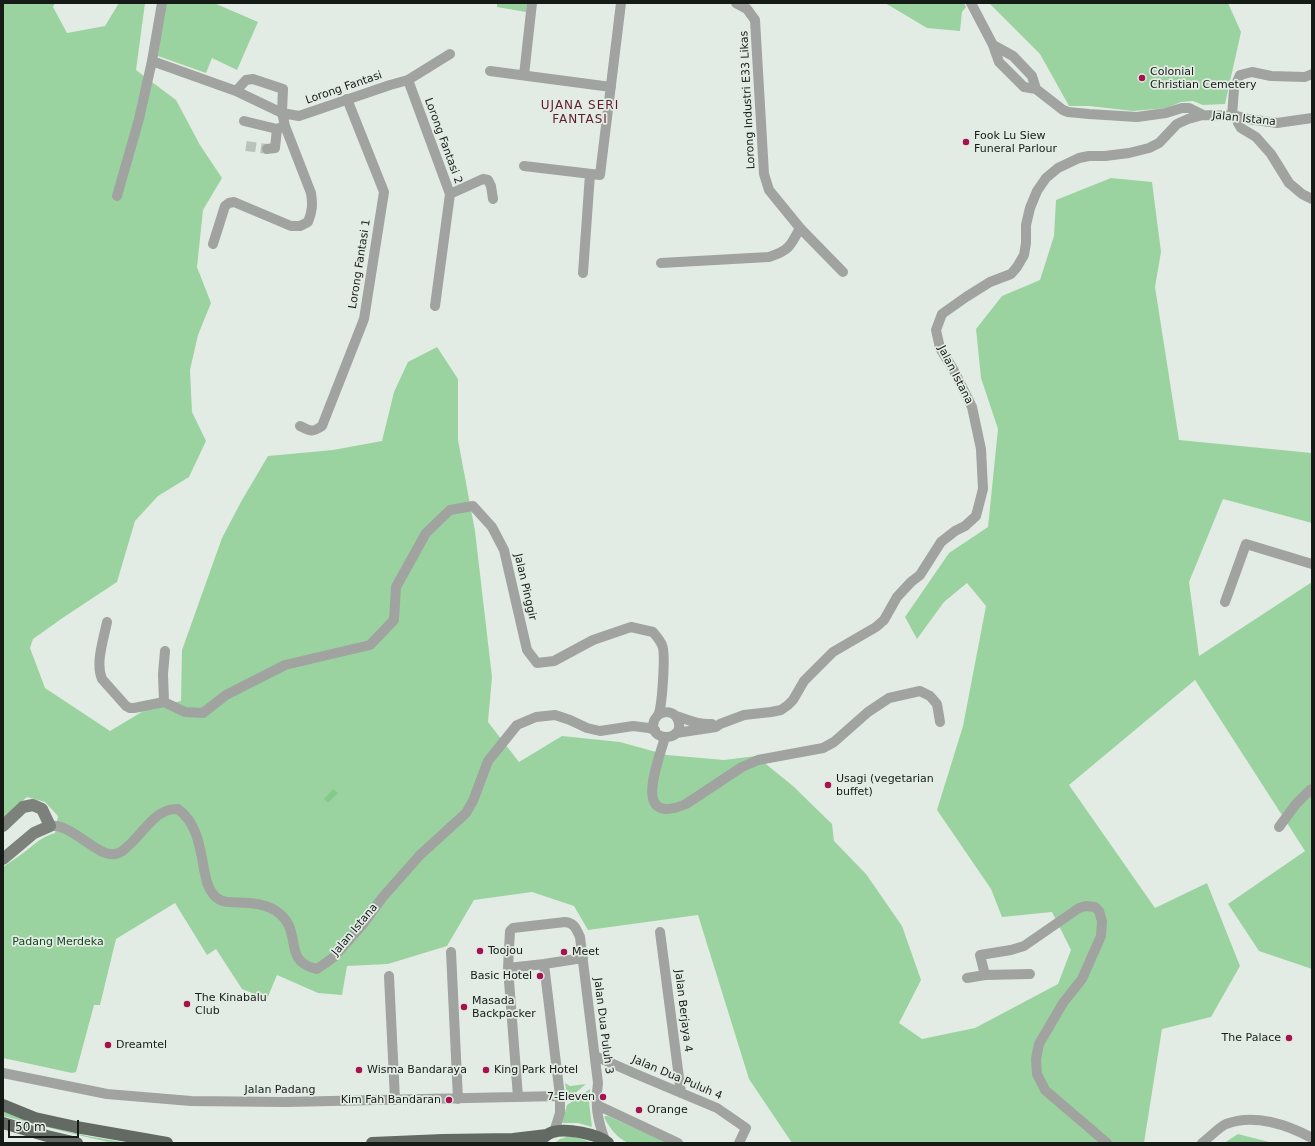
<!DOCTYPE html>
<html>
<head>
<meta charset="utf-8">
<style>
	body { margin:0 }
	#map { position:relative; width:1315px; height:1146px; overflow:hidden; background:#e3ece4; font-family:"DejaVu Sans",sans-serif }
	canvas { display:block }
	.frame { position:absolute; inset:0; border:4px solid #171b18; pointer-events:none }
	.scale { position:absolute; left:8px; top:1120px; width:71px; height:18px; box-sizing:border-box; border:2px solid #171b18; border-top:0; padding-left:5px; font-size:12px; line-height:14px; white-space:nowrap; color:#171b18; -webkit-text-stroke:3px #e3ece4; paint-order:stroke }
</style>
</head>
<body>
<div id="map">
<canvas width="1315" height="1146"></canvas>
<div class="frame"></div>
<div class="scale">50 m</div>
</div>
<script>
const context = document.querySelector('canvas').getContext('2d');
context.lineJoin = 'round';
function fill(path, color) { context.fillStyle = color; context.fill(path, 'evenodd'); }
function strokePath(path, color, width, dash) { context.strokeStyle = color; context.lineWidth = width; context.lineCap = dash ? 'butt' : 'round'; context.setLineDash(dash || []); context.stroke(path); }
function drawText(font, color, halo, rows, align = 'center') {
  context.font = font + ' "DejaVu Sans",sans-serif'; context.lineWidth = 3.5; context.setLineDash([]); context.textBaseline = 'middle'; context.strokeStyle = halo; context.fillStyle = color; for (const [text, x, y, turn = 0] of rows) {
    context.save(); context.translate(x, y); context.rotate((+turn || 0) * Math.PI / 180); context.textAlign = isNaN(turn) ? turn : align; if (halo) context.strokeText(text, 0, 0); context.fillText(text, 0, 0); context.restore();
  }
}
const green = new Path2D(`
	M 3,3 L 55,3 L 53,7 L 67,33 L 105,26 L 119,3 L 145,3 L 136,70 L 176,100 L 200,145 L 222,178 L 203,210 L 197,267 L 211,303 L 198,335 L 190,370 L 192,412 L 206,441 L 189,477 L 158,496 L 135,521 L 117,582 L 64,617 L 33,639 L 30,648 L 45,688 L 110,731 L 145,710 L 181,701 L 182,650 L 222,538 L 242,500 L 268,456 L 333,450 L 382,441 L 394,392 L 408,362 L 437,347 L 458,379 L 458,440 L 475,531 L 492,677 L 488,722 L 519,762 L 562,736 L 620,742 L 667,755 L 724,760 L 756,756 L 793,786 L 832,824 L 834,841 L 866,874 L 902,926 L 921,980 L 899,1023 L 922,1039 L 975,1028 L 1058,984 L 1071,950 L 1052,912 L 1002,917 L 991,889 L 937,810 L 963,726 L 986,606 L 967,583 L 944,602 L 917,639 L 905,617 L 949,553 L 988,527 L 998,429 L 981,378 L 976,329 L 1002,296 L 1040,280 L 1054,236 L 1056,200 L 1111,178 L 1152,182 L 1161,252 L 1155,287 L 1179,440 L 1312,453 L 1312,523 L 1223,499 L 1189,582 L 1199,656 L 1312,582 L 1312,969 L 1259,951 L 1228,904 L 1305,851 L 1195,680 L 1069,785 L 1155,908 L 1207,883 L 1240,966 L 1211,1017 L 1162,1029 L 1144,1143 L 792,1143 L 749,1079 L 698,915 L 588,930 L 574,906 L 532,892 L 474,900 L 447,946 L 388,964 L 347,966 L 342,995 L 318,993 L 277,975 L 267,999 L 242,989 L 216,949 L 207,955 L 175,903 L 116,939 L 100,1005 L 94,1005 L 76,1072 L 72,1073 L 3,1058 L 3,867 C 11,861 20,856 27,850 C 37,842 42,837 55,833 L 58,816 L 45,802 L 27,797 L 3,818 Z
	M 165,3 L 214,3 L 258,22 L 237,70 L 212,58 L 206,73 L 158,56 Z
	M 497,3 L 527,3 L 526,12 L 497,7 Z
	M 885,3 L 964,3 L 966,7 L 962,12 L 960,31 L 927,28 Z
	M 989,3 L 1228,3 L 1241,32 L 1225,104 L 1203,105 L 1193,101 L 1181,102 L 1167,108 L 1133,111 L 1089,106 L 1069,106 L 1040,54 Z
	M 565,1083 L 570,1086 L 586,1084 L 568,1099 Z
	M 590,1089 L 589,1102 L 592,1127 L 578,1123 L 562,1123 L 567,1105 Z
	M 3,1111 L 40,1124 L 87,1136 L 128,1143 L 113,1143 L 86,1137 L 3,1116 Z
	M 605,1116 L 608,1116 L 668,1143 C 656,1143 641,1145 630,1143 C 619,1141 608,1126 604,1117 Z
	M 1238,1134 L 1273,1143 L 1224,1143 Z
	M 566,1137 L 574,1137 L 594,1143 L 554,1143 L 560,1139 Z`);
const water = new Path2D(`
	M 333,789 L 338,793 L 328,803 L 324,799 Z`);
const streetTunnel = new Path2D(`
	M 246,146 L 267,149`);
const street = new Path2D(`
	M 736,3 L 747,9 L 755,20 L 764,174 L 769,190 L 800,228 L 843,272
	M 971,3 L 993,45 L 999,62 L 1024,87 L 1036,89 L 1063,110 L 1068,112 L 1089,114 L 1137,117 L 1166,113 L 1182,108 L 1189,108 L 1203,115
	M 993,45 L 1013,56 L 1032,76 L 1036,89
	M 152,61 L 236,91 L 282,113 L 299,116 L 390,85 L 408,80 L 450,54
	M 490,71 L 611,87
	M 524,75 L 532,3
	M 408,80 L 450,194 L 435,306
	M 1232,116 L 1234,89 L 1240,75 L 1252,72 L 1271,76 L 1305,77 L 1312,74
	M 1237,116 L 1238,123 L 1241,128 L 1256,137 L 1271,154 L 1289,183 L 1302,194 L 1312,199
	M 244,121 L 277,129 L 285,126
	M 267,149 L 275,148 L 277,129
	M 524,166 L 600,175 L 621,3
	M 450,194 L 483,179 L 488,180 L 491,186 L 493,199
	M 117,196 L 139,119 L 152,61 L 162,3
	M 213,244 L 225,206 L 229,203 L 234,202 L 291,226 L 300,226 L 308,222 C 312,212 313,205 311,193 L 285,126 L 282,113 L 283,89 L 253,79 L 246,80 L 236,91
	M 661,263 L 769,257 C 790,250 790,246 800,228
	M 583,273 L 590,174
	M 300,426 C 310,431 312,433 322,426 L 364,319 L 384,192 L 347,99
	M 1225,602 L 1246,544 L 1312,564
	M 107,622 C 104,638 95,663 102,679 L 126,706 L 130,708 L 134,708 L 164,702 L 185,712 L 203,713 L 226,695 L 285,665 L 370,645 L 394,620 L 396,587 L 426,533 L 450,510 L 473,506 L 492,527 L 504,550 L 527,650 L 537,663 L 554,661 L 593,640 L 631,627 L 653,632 C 656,636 660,640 662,645 C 666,652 662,704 659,713 C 658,716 655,718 654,721 C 647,744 691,742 676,716 C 670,711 665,711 658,715
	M 164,702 L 163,674 L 165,651
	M 676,716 C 688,720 699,725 712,724
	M 676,733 L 716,727 L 720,724 L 744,715 L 771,712 L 781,710 L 788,705 L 793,700 L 804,681 L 833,652 L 876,627 L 884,620 L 897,597 L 911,582 L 920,575 L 941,542 L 955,531 L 965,526 L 976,516 L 983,489 L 981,449 L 972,407 L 953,369 L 940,348 L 936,330 L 942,314 L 966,297 L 990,282 L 1011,274 L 1017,267 L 1024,255 L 1026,243 L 1026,225 L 1030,208 L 1037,191 L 1046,178 L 1058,168 L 1079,158 L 1089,156 L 1105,156 L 1129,153 L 1149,148 L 1159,143 L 1177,124 L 1188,119 L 1203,115 L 1237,116 L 1248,119 L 1277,123 L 1312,118
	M 665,737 C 658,763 631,827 686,804 L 742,767 L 758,760 L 823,748 L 834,742 L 868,712 L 889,698 L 920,691 L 930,696 L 937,704 L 940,722
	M 50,826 C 72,823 96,857 115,854 C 121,853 124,850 128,846 C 140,836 153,814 169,810 C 171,809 175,809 178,809 C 197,823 200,847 204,869 C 206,878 207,887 213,894 C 222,906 237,901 250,903 C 259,904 269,906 276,911 C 305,930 280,961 317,969 L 334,957 L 363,924 L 382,898 L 420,855 L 466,813 L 473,801 L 488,761 L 517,725 L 536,717 L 555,715 L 570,720 L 587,728 L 600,731 L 633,726 L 649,728 L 655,730
	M 1279,827 L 1296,804 L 1310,790 L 1312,789
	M 660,932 L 681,1093
	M 451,952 L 458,1099
	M 544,964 L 560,1096 L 560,1113 L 554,1132
	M 508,968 L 544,964 L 583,958
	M 1030,974 L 985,975 L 980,955 L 1011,950 L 1024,946 L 1079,908 L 1086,906 L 1095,907 L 1099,911 L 1102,921 L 1101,936 L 1082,979 L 1063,1003 L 1039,1044 L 1036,1059 L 1037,1074 L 1045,1090 L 1107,1143
	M 389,976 L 395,1100
	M 967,978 L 985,975
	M 595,1056 L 636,1074 L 717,1108 L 746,1128 L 739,1143
	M 3,1073 L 107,1094 L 191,1101 L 285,1102 L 560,1096
	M 518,1097 L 508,968 L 510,931 L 513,928 L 565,922 C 575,923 576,929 580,937 L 598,1083 C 595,1105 597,1119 605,1140
	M 597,1105 L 678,1143
	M 1202,1143 C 1209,1138 1219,1127 1226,1124 C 1254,1113 1288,1125 1312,1138`);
const secondary = new Path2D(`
	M 3,826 L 23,807 L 33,805 L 42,809 L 50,826 L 34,833 L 3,859`);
const primary = new Path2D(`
	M 3,1105 L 35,1118 L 76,1127 L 167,1143
	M 3,1123 L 47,1136 L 77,1143
	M 542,1139 C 545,1136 549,1133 553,1132 C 566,1128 598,1134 608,1143
	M 372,1143 L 443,1140 L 513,1139 L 547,1135`);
const markers = [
	[1142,78,4,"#a6124e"],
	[966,142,4,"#a6124e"],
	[828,785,4,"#a6124e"],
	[480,951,4,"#a6124e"],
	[564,952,4,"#a6124e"],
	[540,976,4,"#a6124e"],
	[187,1004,4,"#a6124e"],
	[464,1007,4,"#a6124e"],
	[1289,1038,4,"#a6124e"],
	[108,1045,4,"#a6124e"],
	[359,1070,4,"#a6124e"],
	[486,1070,4,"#a6124e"],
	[603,1097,4,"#a6124e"],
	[449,1100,4,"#a6124e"],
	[639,1110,4,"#a6124e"]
];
const poiNames = [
	["Colonial",1150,72],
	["Christian Cemetery",1150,85],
	["Fook Lu Siew",974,136],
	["Funeral Parlour",974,149],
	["Usagi (vegetarian",836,779],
	["buffet)",836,792],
	["Toojou",488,951],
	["Meet",572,952],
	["Basic Hotel",532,976,"right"],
	["The Kinabalu",195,998],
	["Club",195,1011],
	["Masada",472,1001],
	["Backpacker",472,1014],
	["The Palace",1281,1038,"right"],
	["Dreamtel",116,1045],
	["Wisma Bandaraya",367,1070],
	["King Park Hotel",494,1070],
	["7-Eleven",595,1097,"right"],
	["Kim Fah Bandaran",441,1100,"right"],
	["Orange",647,1110]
];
const streetNames = [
	["Lorong Fantasi",344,88,-19],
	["Lorong Industri E33 Likas",748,100,-93],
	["Jalan Istana",1244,119,6],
	["Lorong Fantasi 2",443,141,70],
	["Lorong Fantasi 1",360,264,-81],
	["Jalan Istana",955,375,63],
	["Jalan Pinggir",525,587,77],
	["Jalan Istana",355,930,-50],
	["Jalan Berjaya 4",683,1011,83],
	["Jalan Dua Puluh 3",603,1026,83],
	["Jalan Dua Puluh 4",677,1078,23],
	["Jalan Padang",280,1090]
];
const parkNames = [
	["Padang Merdeka",58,942]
];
const neighbourhoodNames = [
	["UJANA SERI",580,106],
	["FANTASI",580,120]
];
fill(green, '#9bd3a0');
fill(water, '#82cb89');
strokePath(streetTunnel, '#bac2bb', 10, [10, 5]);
strokePath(street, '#a0a3a0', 10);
strokePath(secondary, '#7c817c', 12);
strokePath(primary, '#636963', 12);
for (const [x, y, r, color] of markers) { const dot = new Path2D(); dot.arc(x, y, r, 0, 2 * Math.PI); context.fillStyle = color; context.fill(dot); strokePath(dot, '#e3ece4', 1.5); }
drawText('11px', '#171b18', '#e3ece4', poiNames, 'left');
drawText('11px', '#171b18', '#e3ece4', streetNames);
drawText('11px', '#14481e', '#e3ece4', parkNames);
context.letterSpacing = '1px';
drawText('12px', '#5e1a30', '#e3ece4', neighbourhoodNames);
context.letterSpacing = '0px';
</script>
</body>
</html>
